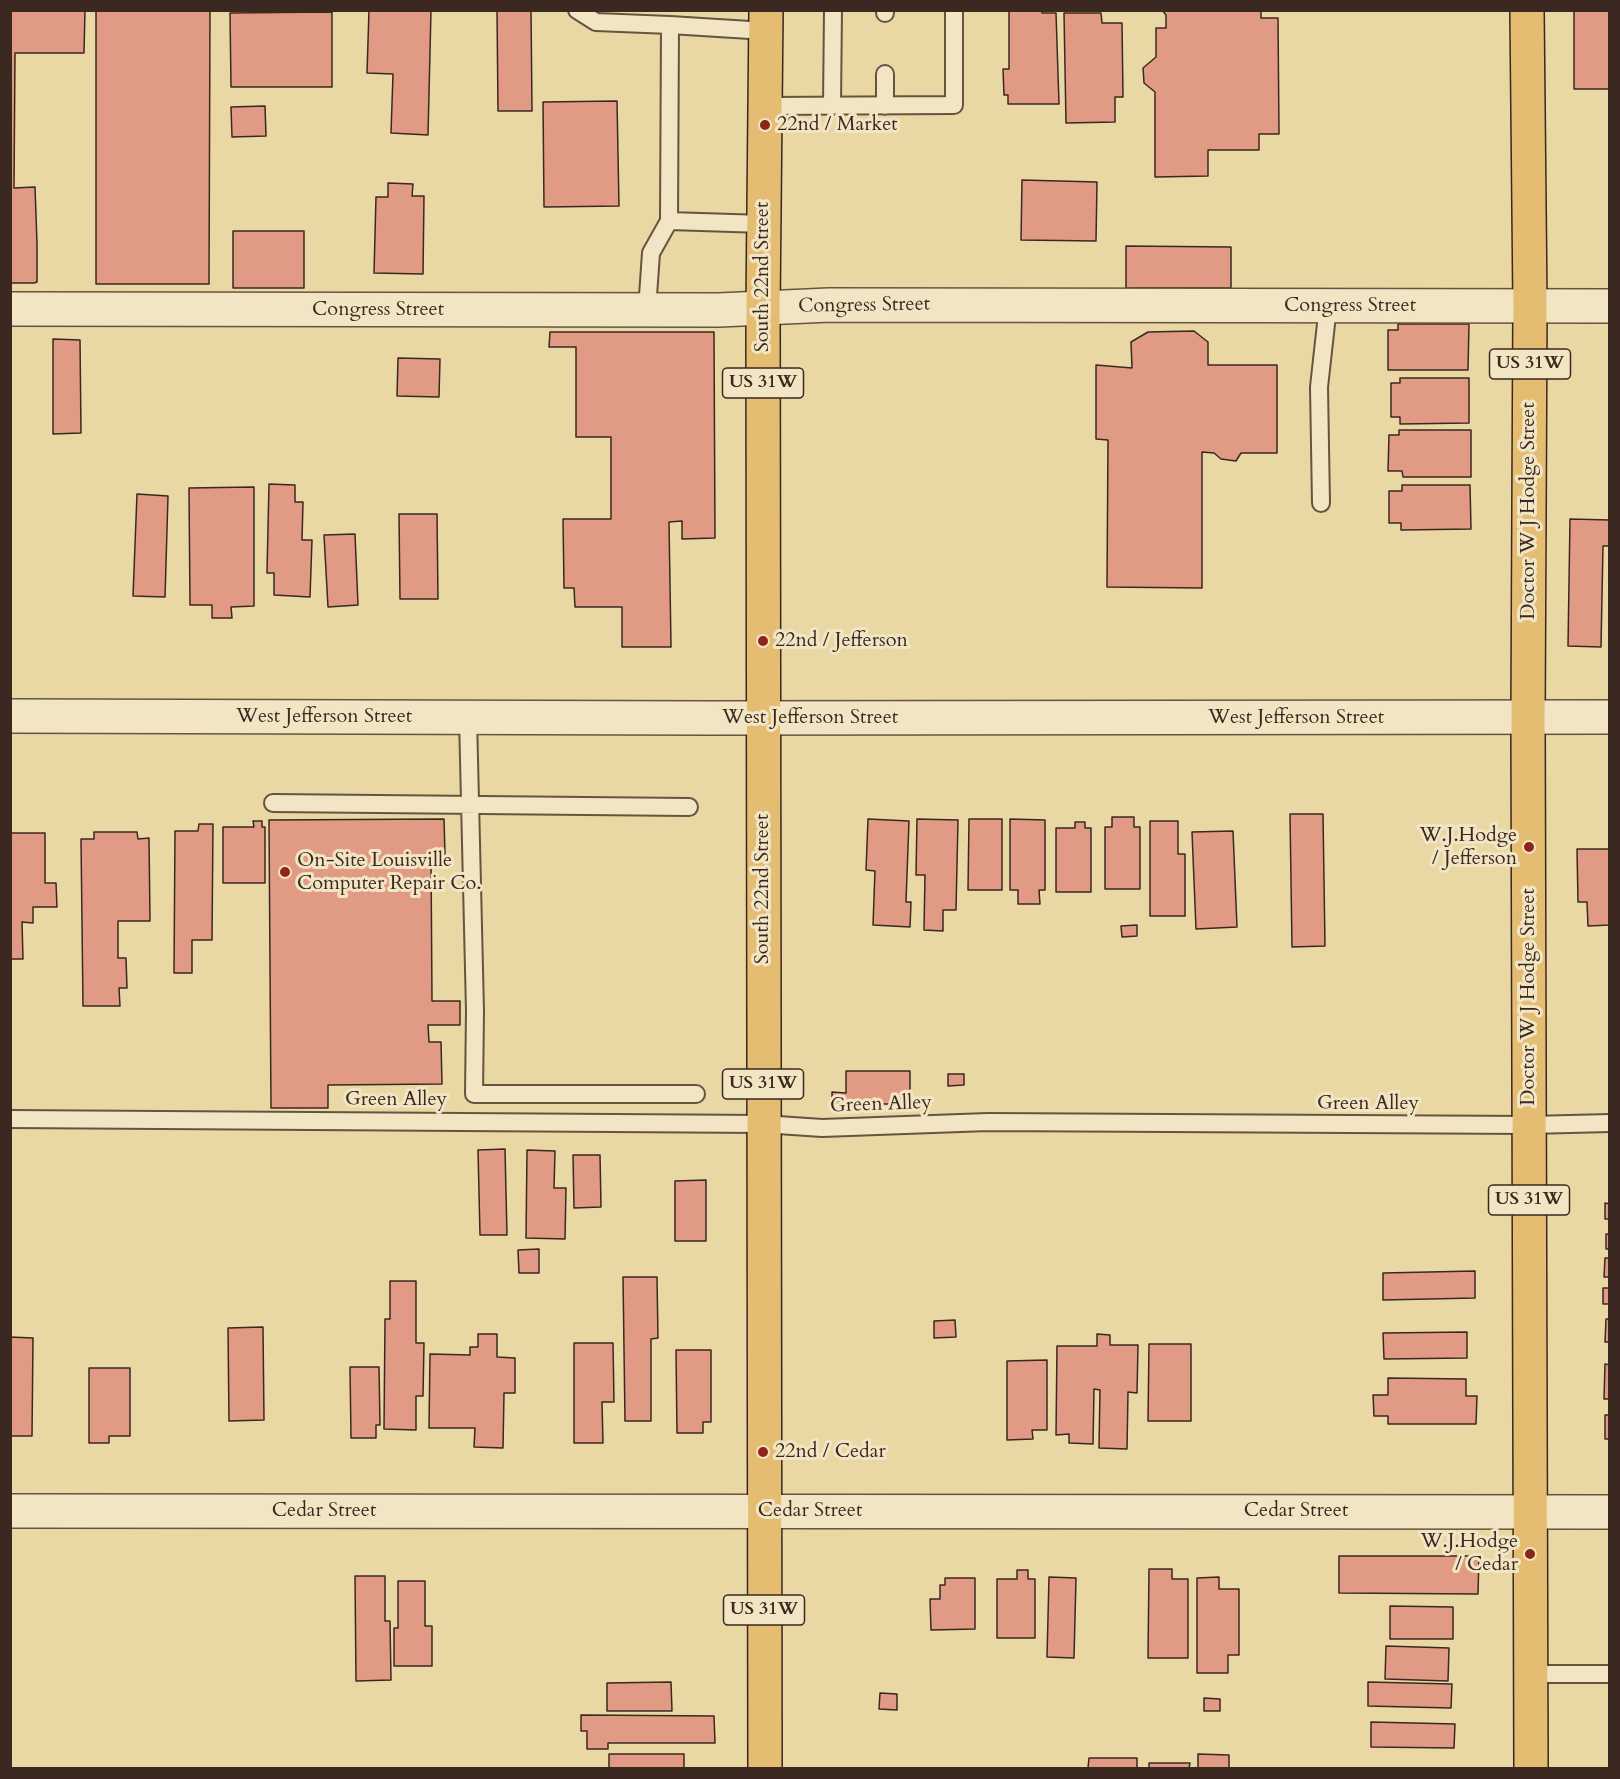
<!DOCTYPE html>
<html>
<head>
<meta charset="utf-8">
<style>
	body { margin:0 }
	#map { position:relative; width:1620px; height:1779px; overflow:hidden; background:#e9d7a4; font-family:Cardo,serif }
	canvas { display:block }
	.frame { position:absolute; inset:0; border:12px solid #3b2820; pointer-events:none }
</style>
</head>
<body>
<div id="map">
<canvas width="1620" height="1779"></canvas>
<div class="frame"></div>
</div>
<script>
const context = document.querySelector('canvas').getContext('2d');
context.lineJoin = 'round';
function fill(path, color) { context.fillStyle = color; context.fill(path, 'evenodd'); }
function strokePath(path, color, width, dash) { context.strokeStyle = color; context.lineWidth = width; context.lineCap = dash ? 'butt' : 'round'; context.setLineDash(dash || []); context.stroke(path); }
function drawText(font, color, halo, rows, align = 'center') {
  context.font = font + ' Cardo,serif'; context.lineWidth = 6; context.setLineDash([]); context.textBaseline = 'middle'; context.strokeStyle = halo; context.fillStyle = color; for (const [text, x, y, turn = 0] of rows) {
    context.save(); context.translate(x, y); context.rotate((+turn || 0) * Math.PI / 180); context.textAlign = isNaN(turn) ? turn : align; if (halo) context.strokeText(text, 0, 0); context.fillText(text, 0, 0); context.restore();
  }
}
const building = new Path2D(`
	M 10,10 L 85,10 L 84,53 L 15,53 L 14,188 L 35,187 L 37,243 L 37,282 L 34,283 L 10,283 Z
	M 96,10 L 210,10 L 209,284 L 96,284 Z
	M 369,10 L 431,10 L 428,135 L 391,133 L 393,74 L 367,73 Z
	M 497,10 L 531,10 L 532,111 L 498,111 Z
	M 1009,10 L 1042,10 L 1042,13 L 1056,13 L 1059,104 L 1008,104 L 1008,95 L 1004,95 L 1003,69 L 1009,69 Z
	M 1162,10 L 1261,10 L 1261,18 L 1278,18 L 1279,134 L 1259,134 L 1259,150 L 1208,150 L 1208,176 L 1155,177 L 1155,92 L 1144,83 L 1143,68 L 1156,57 L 1156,28 L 1166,28 L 1166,15 Z
	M 1574,10 L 1610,10 L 1610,89 L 1574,89 Z
	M 332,12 L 332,87 L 231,87 L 230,13 Z
	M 1064,13 L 1101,13 L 1102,23 L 1122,23 L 1123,97 L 1115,97 L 1115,122 L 1066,123 Z
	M 617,101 L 619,206 L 544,207 L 543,102 Z
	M 265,106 L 266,136 L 232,137 L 231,107 Z
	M 1022,180 L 1097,182 L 1096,241 L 1021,240 Z
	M 388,183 L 413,184 L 412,196 L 424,196 L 423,274 L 374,273 L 376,197 L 388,197 Z
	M 233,231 L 304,231 L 304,288 L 233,288 Z
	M 1126,246 L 1231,247 L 1231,288 L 1126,288 Z
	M 1398,324 L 1469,324 L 1468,370 L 1388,370 L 1388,330 L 1398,330 Z
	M 1194,331 L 1208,342 L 1208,365 L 1277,365 L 1277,453 L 1241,453 L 1236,461 L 1221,459 L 1214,453 L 1202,452 L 1202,588 L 1107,587 L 1108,440 L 1096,439 L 1096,365 L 1132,368 L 1131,342 L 1148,332 Z
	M 550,332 L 714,332 L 715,538 L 682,539 L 682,521 L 669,522 L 671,647 L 622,647 L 622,607 L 575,607 L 574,588 L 564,588 L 563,519 L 611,519 L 611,437 L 576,437 L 576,347 L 549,347 Z
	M 53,339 L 80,340 L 81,433 L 53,434 Z
	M 398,358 L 440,359 L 439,397 L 397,396 Z
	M 1400,378 L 1469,378 L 1469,423 L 1400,424 L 1400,417 L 1391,417 L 1391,383 L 1400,383 Z
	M 1399,430 L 1471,430 L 1471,477 L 1403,477 L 1402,471 L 1388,471 L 1389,435 L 1399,435 Z
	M 269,484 L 295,485 L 295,502 L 303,502 L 302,540 L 312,540 L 310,597 L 274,595 L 274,573 L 267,573 Z
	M 1402,485 L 1470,485 L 1471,529 L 1401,530 L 1401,523 L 1389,523 L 1389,491 L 1402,491 Z
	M 254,487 L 254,606 L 231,607 L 232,618 L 212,618 L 212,605 L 190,605 L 189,488 Z
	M 137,494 L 168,496 L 165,597 L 133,596 Z
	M 399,514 L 437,514 L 438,599 L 400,599 Z
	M 1570,519 L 1610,520 L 1610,546 L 1603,546 L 1601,647 L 1568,646 Z
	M 355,534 L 358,605 L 328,607 L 324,535 Z
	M 1290,814 L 1323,814 L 1325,946 L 1292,947 Z
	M 1112,817 L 1134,817 L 1134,827 L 1140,827 L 1140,889 L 1105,889 L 1105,827 L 1112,827 Z
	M 444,819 L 445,855 L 431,855 L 432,1001 L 460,1001 L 460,1025 L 428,1025 L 429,1042 L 441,1042 L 442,1084 L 328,1085 L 328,1108 L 271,1108 L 269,820 Z
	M 868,819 L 909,821 L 906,902 L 911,902 L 910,927 L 873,925 L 875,871 L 866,870 Z
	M 917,819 L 958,820 L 956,910 L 943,910 L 943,931 L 924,930 L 925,875 L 916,875 Z
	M 969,819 L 1002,819 L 1002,890 L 968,890 Z
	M 1010,819 L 1045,820 L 1045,890 L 1039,890 L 1040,904 L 1018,904 L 1018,890 L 1010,890 Z
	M 253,821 L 262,821 L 262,827 L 265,827 L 265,883 L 223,883 L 223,827 L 254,827 Z
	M 1150,821 L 1178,821 L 1178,854 L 1185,854 L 1185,916 L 1150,916 Z
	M 1075,822 L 1085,822 L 1085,828 L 1091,828 L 1091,892 L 1056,892 L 1056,828 L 1075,828 Z
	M 199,824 L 213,824 L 212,940 L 192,940 L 192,973 L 174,973 L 175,831 L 198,831 Z
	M 1233,831 L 1237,927 L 1196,929 L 1192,832 Z
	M 94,832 L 137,832 L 138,839 L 149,838 L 150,921 L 118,921 L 118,958 L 126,958 L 127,988 L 119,988 L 120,1006 L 83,1006 L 81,839 L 94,839 Z
	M 10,833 L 45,833 L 45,883 L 56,883 L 57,907 L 33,907 L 33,923 L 22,922 L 23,959 L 10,959 Z
	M 1577,849 L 1610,849 L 1610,925 L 1588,926 L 1587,902 L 1578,902 Z
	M 1137,925 L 1137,936 L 1122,937 L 1121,926 Z
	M 846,1071 L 910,1071 L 910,1104 L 832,1104 L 832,1092 L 846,1093 Z
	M 948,1074 L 964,1074 L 964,1085 L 948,1086 Z
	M 505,1149 L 507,1235 L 480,1235 L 478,1150 Z
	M 527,1150 L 555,1151 L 554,1188 L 566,1188 L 565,1239 L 526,1238 Z
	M 573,1155 L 600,1155 L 601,1207 L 574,1208 Z
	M 706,1180 L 706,1241 L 675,1241 L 675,1181 Z
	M 1605,1203 L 1610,1204 L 1610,1219 L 1605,1219 Z
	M 1606,1234 L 1610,1234 L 1610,1249 L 1606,1249 Z
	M 539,1249 L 539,1273 L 519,1273 L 518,1250 Z
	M 1605,1258 L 1610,1258 L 1610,1277 L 1604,1277 Z
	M 1475,1271 L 1475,1298 L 1383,1300 L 1383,1273 Z
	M 623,1277 L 657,1277 L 658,1338 L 651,1339 L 651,1421 L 625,1421 Z
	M 390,1281 L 416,1281 L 416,1343 L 424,1343 L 423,1396 L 416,1396 L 416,1430 L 384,1429 L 385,1319 L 390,1319 Z
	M 1603,1288 L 1610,1288 L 1610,1304 L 1603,1304 Z
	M 1606,1319 L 1610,1319 L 1610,1342 L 1605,1342 Z
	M 955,1320 L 956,1337 L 934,1338 L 934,1321 Z
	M 263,1327 L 264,1420 L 229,1421 L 228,1328 Z
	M 1467,1332 L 1467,1358 L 1384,1359 L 1383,1333 Z
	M 478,1334 L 497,1334 L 497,1357 L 515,1358 L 515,1393 L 504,1393 L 503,1448 L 474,1447 L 475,1428 L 429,1428 L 430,1354 L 470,1355 L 470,1347 L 478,1347 Z
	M 1097,1334 L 1110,1335 L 1110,1345 L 1138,1345 L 1137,1393 L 1128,1392 L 1127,1449 L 1099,1448 L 1100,1390 L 1094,1389 L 1093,1444 L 1069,1443 L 1069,1434 L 1056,1435 L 1057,1346 L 1097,1346 Z
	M 10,1337 L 33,1338 L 32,1436 L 10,1436 Z
	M 574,1343 L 613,1343 L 614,1402 L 602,1402 L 603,1443 L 574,1443 Z
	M 1149,1344 L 1191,1344 L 1191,1421 L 1148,1421 Z
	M 676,1350 L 711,1350 L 711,1422 L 703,1422 L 703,1433 L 677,1433 Z
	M 1047,1360 L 1047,1430 L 1032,1430 L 1033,1439 L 1007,1440 L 1007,1361 Z
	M 1605,1364 L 1610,1365 L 1610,1399 L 1604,1399 Z
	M 350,1367 L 379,1367 L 380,1425 L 376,1425 L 376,1438 L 351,1438 Z
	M 89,1368 L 130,1368 L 130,1436 L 109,1436 L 109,1443 L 89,1443 Z
	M 1388,1378 L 1466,1379 L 1466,1396 L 1477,1396 L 1476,1424 L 1388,1424 L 1388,1416 L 1374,1416 L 1373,1395 L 1388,1395 Z
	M 1605,1415 L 1610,1415 L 1610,1439 L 1605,1439 Z
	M 1339,1556 L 1479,1556 L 1478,1594 L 1339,1593 Z
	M 1149,1569 L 1172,1569 L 1172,1579 L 1188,1579 L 1188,1658 L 1148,1658 Z
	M 1017,1570 L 1028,1570 L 1028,1579 L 1035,1579 L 1035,1638 L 997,1638 L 997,1579 L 1017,1579 Z
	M 355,1576 L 385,1576 L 385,1621 L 390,1621 L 391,1680 L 356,1681 Z
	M 1049,1577 L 1076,1578 L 1074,1658 L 1047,1657 Z
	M 1219,1577 L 1219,1589 L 1239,1589 L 1239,1655 L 1228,1655 L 1228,1673 L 1197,1673 L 1197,1578 Z
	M 945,1578 L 975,1578 L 975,1629 L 931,1630 L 930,1599 L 940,1599 L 940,1585 L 945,1585 Z
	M 398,1581 L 425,1581 L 425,1626 L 432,1626 L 432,1666 L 394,1666 L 394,1628 L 398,1628 Z
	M 1390,1606 L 1453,1607 L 1453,1639 L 1390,1639 Z
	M 1386,1646 L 1449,1648 L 1448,1681 L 1385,1679 Z
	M 671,1682 L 672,1711 L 607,1711 L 607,1683 Z
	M 1368,1682 L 1452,1684 L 1451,1708 L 1368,1706 Z
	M 880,1693 L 897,1694 L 897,1710 L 879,1709 Z
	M 1204,1698 L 1220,1699 L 1220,1711 L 1204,1711 Z
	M 581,1715 L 714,1716 L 715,1743 L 608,1743 L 608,1749 L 587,1749 L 587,1731 L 581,1731 Z
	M 1371,1722 L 1455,1724 L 1454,1748 L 1371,1747 Z
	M 609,1754 L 684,1754 L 684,1768 L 609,1768 Z
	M 1198,1754 L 1229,1755 L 1229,1768 L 1198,1768 Z
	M 1089,1758 L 1137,1758 L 1137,1768 L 1088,1768 Z
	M 1149,1763 L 1190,1763 L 1189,1768 L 1149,1768 Z`);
const service = new Path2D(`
	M 577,10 L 596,22 L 670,25
	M 885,13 L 885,10
	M 832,105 L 833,10
	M 766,106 L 954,105 L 954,10
	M 885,106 L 885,74
	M 669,221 L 670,25 L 766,31
	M 647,310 L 651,253 L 669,221 L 764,224
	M 1321,503 L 1319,387 L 1328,306
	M 468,717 L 475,1011 L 474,1094 L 696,1094
	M 273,803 L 689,807
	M 10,1119 L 763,1124 L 822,1128 L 988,1122 L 1529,1125 L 1610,1123
	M 1530,1674 L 1610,1674`);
const minor = new Path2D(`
	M 10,309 L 719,310 L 829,305 L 1610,306
	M 10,1511 L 1610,1512`);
const tertiary = new Path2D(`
	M 10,716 L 707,718 L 1610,717`);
const primary = new Path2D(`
	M 1527,10 L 1530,306 L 1528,717 L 1531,1768
	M 765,1768 L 763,308 L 766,10`);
const markers = [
	[765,125,6,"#8f2418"],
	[763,641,6,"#8f2418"],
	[1529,847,6,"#8f2418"],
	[285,872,6,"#8f2418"],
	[763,1452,6,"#8f2418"],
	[1530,1554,6,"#8f2418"]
];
const shields = [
	[1530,364,81],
	[763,383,81],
	[763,1084,81],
	[1529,1200,81],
	[764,1610,81]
];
const shieldNames = [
	["US 31W",1530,364],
	["US 31W",763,383],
	["US 31W",763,1084],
	["US 31W",1529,1200],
	["US 31W",764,1610]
];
const poiNames = [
	["22nd / Market",777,125],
	["22nd / Jefferson",775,641],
	["W.J.Hodge",1517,836,"right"],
	["/ Jefferson",1517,859,"right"],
	["On-Site Louisville",297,861],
	["Computer Repair Co.",297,884],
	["22nd / Cedar",775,1452],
	["W.J.Hodge",1518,1542,"right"],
	["/ Cedar",1518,1565,"right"]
];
const streetNames = [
	["South 22nd Street",763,277,-90],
	["Congress Street",864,306,-1],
	["Congress Street",1350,306],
	["Congress Street",378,310],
	["Doctor W J Hodge Street",1529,511,-90],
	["West Jefferson Street",324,717],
	["West Jefferson Street",810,718],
	["West Jefferson Street",1296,718],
	["South 22nd Street",763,889,-90],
	["Doctor W J Hodge Street",1529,997,-90],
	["Green Alley",396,1100],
	["Green Alley",1368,1104],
	["Green Alley",881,1105,-2],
	["Cedar Street",324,1511],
	["Cedar Street",810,1511],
	["Cedar Street",1296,1511]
];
fill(building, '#e19b85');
strokePath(building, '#3b2820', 1.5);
strokePath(service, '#665441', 20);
strokePath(minor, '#665441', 36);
strokePath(tertiary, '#665441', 36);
strokePath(primary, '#3b2820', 36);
strokePath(service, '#f1e5c4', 16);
strokePath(minor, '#f1e5c4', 33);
strokePath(tertiary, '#f1e5c4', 33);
strokePath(primary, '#e4bc72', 33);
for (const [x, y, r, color] of markers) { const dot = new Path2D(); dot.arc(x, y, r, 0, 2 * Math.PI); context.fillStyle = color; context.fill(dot); strokePath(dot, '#f1e5c4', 2); }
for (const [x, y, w] of shields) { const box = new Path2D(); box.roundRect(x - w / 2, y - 15, w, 30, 4.5); context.fillStyle = '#f1e5c4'; context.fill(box); strokePath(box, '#3b2820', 1.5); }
drawText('bold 18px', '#3b2820', null, shieldNames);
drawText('20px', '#3b2820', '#f1e5c4', poiNames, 'left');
drawText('20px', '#3b2820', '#f1e5c4', streetNames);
</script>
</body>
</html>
